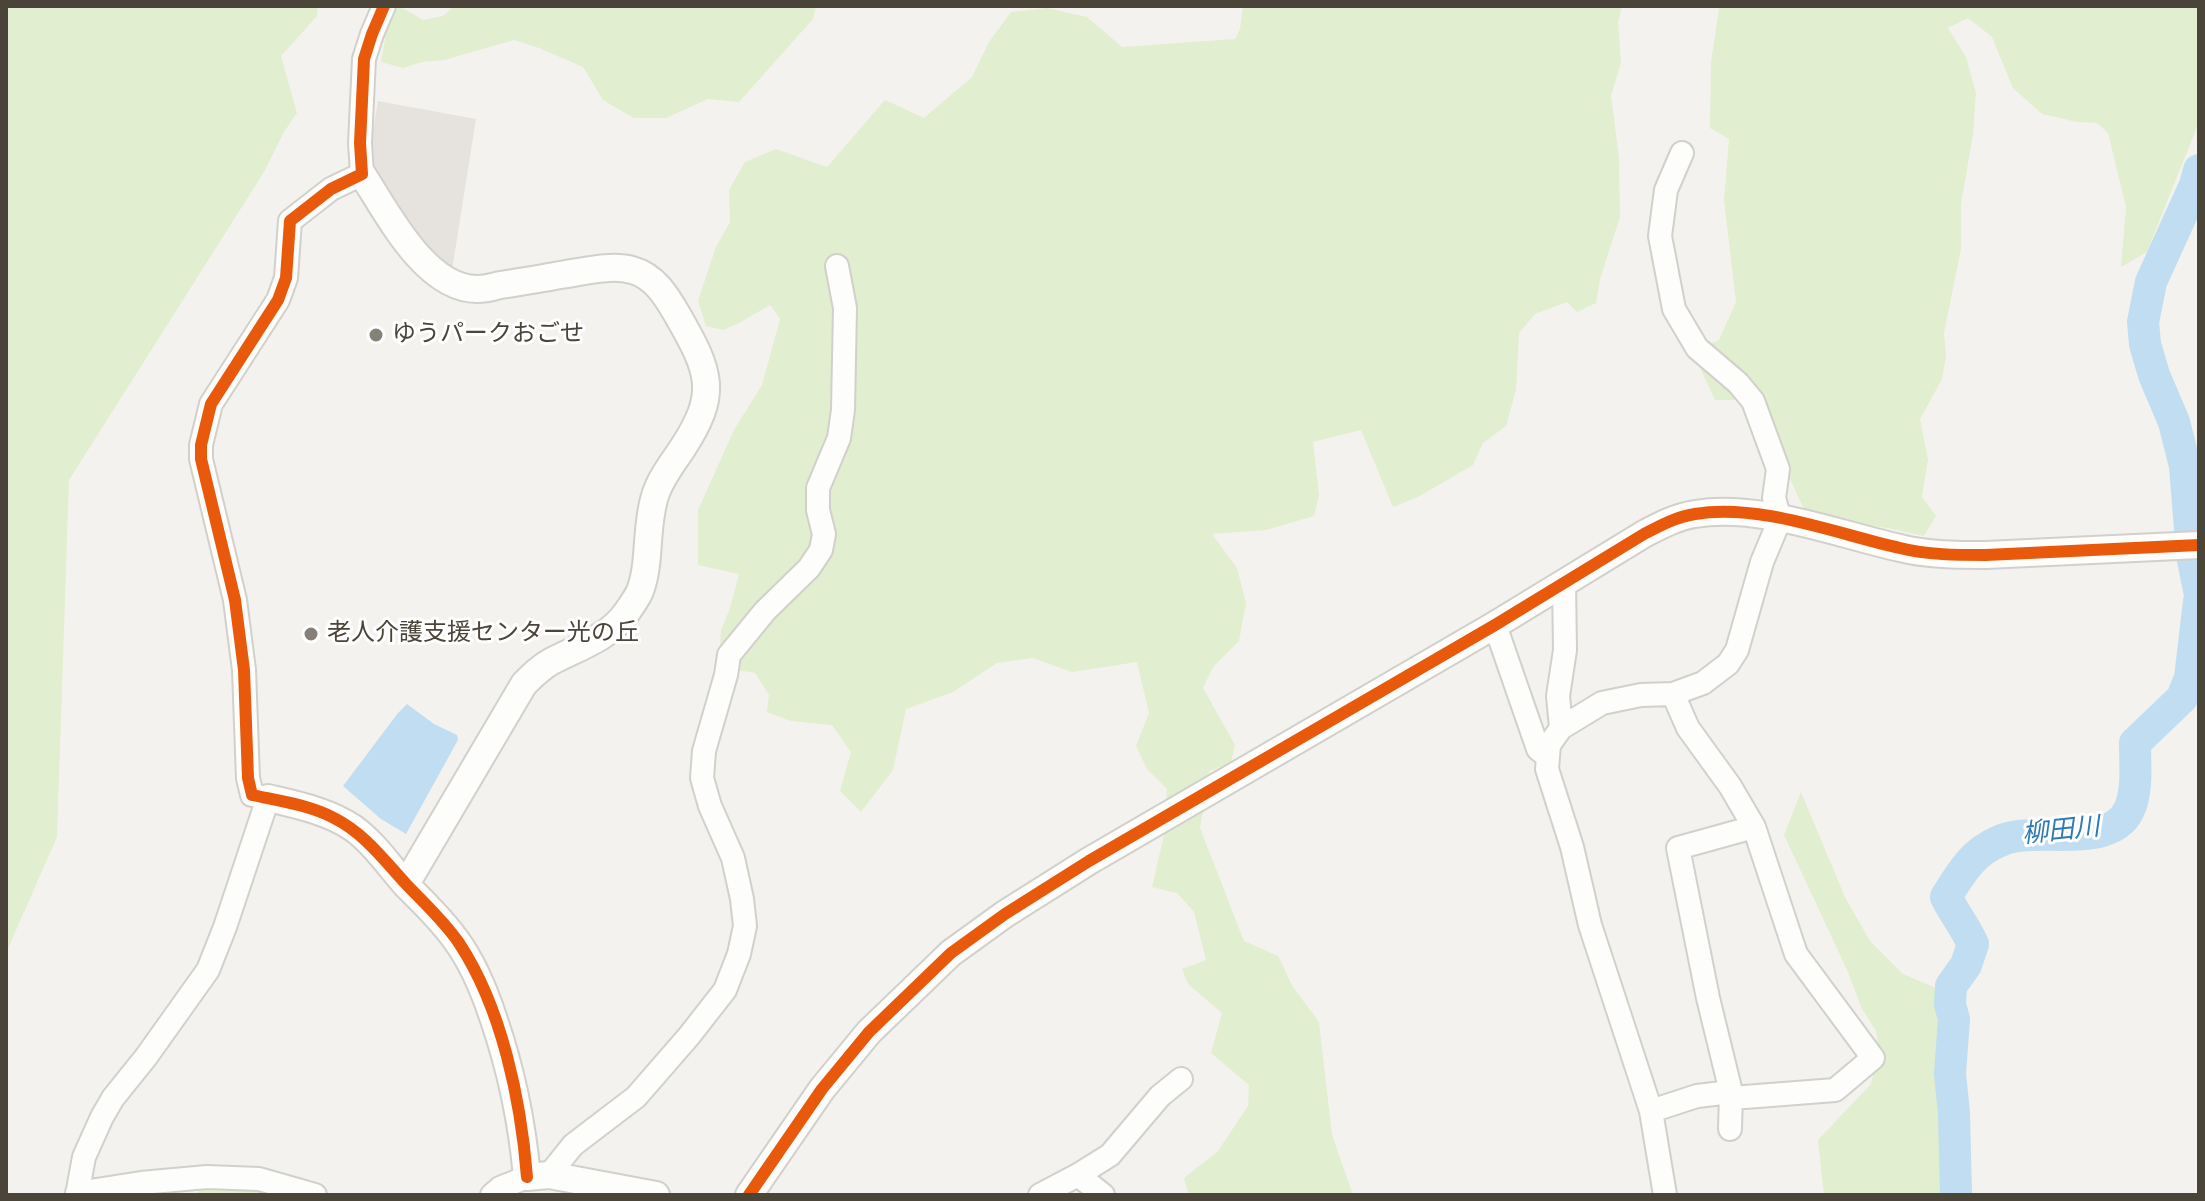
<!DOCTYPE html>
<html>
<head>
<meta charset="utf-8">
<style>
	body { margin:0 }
	#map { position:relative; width:2205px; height:1201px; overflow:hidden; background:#f4f2ee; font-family:"Sofia Sans Condensed",sans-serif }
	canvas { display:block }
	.frame { position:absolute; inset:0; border:8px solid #4b4439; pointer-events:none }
</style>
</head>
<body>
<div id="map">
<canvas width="2205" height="1201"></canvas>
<div class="frame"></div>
</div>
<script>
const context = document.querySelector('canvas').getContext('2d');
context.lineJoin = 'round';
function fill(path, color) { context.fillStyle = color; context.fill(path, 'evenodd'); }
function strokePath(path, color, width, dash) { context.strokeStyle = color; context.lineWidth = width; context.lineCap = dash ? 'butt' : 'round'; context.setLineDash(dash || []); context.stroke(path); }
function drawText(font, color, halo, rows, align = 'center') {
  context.font = font + ' "Sofia Sans Condensed","Noto Sans JP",sans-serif'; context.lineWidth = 6; context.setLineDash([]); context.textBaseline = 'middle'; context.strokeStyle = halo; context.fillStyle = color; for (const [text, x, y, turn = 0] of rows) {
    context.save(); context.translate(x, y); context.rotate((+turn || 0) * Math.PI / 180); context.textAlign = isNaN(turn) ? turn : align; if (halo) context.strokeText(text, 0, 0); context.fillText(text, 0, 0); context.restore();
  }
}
const green = new Path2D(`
	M 6,6 L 318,6 L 317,16 L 281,56 L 297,113 L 284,132 L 264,172 L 69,480 L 57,837 L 6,953 Z
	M 386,6 L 399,6 L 423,20 L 443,16 L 454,6 L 816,6 L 813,19 L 739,102 L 708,99 L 666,118 L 634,118 L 603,100 L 583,67 L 539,48 L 514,40 L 444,60 L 422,62 L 403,68 L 381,62 L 385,39 L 373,25 Z
	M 1243,6 L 1622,6 L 1618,22 L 1621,63 L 1611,96 L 1619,158 L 1620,217 L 1600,279 L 1596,303 L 1577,312 L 1567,302 L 1535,314 L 1519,333 L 1516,390 L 1506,426 L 1483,443 L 1473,465 L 1418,497 L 1393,507 L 1361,430 L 1313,442 L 1319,495 L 1314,516 L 1266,530 L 1212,534 L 1237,568 L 1246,603 L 1239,641 L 1213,667 L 1203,688 L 1235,745 L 1231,762 L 1210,771 L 1200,828 L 1244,941 L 1278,956 L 1293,987 L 1319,1022 L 1332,1135 L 1353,1195 L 1189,1195 L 1184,1178 L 1218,1151 L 1248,1106 L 1249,1085 L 1211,1053 L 1222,1013 L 1188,984 L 1182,969 L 1206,960 L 1194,912 L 1177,893 L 1152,887 L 1164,835 L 1167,789 L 1147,769 L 1136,746 L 1149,713 L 1137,662 L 1072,672 L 1033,658 L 997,663 L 953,692 L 906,709 L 893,770 L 861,812 L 840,791 L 851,752 L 832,725 L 791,721 L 767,712 L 769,695 L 755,673 L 719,667 L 721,630 L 730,608 L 739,574 L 698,565 L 698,510 L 734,430 L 762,385 L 780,319 L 770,305 L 739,323 L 723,330 L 706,326 L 698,301 L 716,247 L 730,222 L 729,190 L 745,162 L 776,149 L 827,167 L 885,100 L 924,118 L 972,77 L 989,42 L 1011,12 L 1047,8 L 1087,17 L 1122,47 L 1235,39 L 1240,29 Z
	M 1717,6 L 2199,6 L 2197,127 L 2147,252 L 2121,267 L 2126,207 L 2108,133 L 2097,123 L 2077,122 L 2042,114 L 2013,88 L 1992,37 L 1968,18 L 1948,28 L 1966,57 L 1976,93 L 1973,134 L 1961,204 L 1961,249 L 1944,333 L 1946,356 L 1942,379 L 1920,419 L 1928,460 L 1922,497 L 1936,516 L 1924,536 L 1888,528 L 1836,522 L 1804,509 L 1791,481 L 1738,400 L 1715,400 L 1701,370 L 1707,345 L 1719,340 L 1736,302 L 1724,200 L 1729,139 L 1710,128 L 1711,62 L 1719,9 Z
	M 1801,792 L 1845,897 L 1870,941 L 1903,974 L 1938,989 L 1947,1195 L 1824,1195 L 1818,1140 L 1871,1084 L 1879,1050 L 1876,1031 L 1862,1009 L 1848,972 L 1784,835 Z
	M 199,1187 L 263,1190 L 297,1195 L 197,1195 Z`);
const parking = new Path2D(`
	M 378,101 L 476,119 L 452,270 L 434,259 L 367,167 Z`);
const water = new Path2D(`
	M 407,704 L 434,724 L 457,735 L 458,740 L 406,834 L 381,819 L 343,786 L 398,713 Z`);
const river = new Path2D(`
	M 2199,170 L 2195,185 L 2151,282 L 2143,322 L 2145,344 L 2154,375 L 2174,422 L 2185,466 L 2192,555 L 2199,590
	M 1956,1195 L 1954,1113 L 1950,1074 L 1954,1019 L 1950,1004 L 1951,986 L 1966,965 L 1973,944 C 1965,927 1954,913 1946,897 C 1957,880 1968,860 1985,849 C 1992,844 2005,838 2013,837 C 2045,829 2111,848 2129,810 C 2138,791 2135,764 2135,743 L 2182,698 L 2190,678 L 2199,601`);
const minor = new Path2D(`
	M 1495,625 L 1538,749 L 1547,756
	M 1673,694 L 1688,728 L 1730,786 L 1754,827
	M 1561,728 L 1558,696 L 1565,650 L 1564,583
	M 1651,1111 L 1697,1096 L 1731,1092
	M 1730,1129 L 1731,1092 L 1708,998 L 1678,848 L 1754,827 L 1796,954 L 1873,1058 L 1835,1090 L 1732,1098
	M 549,1175 L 573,1145 L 636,1097 L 689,1036 L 725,990 L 739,954 L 745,926 L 742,899 L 733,858 L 710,806 L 702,778 L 704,751 L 726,675 L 729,655 L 765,611 L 809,568 L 821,550 L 824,534 L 818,510 L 818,488 L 839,438 L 843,410 L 845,308 L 837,266
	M 1078,1175 L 1103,1195
	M 77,1193 L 141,1183 L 207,1177 L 259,1179 L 315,1195
	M 77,1195 L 84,1157 L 102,1117 L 113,1098 L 146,1057 L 208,970 L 225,927 L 268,798 L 252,795 L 248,778 L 244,670 L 235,600 L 201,459 L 201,445 L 211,404 L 278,300 L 286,278 L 290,221 L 331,189 L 362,174 L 360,143 L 364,59 L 372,34 L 384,6
	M 492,1195 L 500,1188 L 527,1177
	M 1040,1195 L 1078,1175 L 1110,1155 L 1160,1096 L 1181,1079
	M 1665,1195 L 1651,1111 L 1590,925 L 1572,847 L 1547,769 L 1549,745 L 1561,728 L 1602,703 L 1641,695 L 1673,694 L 1703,683 L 1728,664 L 1737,650 L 1762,562 L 1780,519 L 1774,498 L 1778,469 L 1753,401 L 1738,383 L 1697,348 L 1674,309 L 1660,236 L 1666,190 L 1682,153`);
const tertiary = new Path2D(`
	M 362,174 C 387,212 425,289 477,289 C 484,289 493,287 500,285 C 520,282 540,279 560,275 C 582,272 611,264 632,270 C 655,276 667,297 678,316 C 710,372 719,393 682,449 C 672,464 660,479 655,496 C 645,527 651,562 640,591 C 637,598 631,606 627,612 C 609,638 579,647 552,661 C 541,667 533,675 524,684 L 406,884
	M 268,798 C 297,805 328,811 353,828 C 374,843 390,867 407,886 C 424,903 442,920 456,940 C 473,963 484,990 493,1017 C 511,1069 522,1121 527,1177 L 549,1175 L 656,1195
	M 749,1195 L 822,1089 L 869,1032 L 951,953 L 1005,914 L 1089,861 L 1495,625 L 1644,534 C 1661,525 1676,517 1695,514 C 1759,503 1837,534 1900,548 C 1927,555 1958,555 1986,555 L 2199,545`);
const cycleway = new Path2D(`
	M 384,6 L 372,34 L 364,59 L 360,143 L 362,174 L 331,189 L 290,221 L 286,278 L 278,300 L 211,404 L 201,445 L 201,459 L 235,600 L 244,670 L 248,778 L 252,795 C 280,801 309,805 334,818 C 364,833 384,860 406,884 C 424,903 444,921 459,943 C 502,1008 521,1101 527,1177
	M 749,1195 L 822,1089 L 869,1032 L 951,953 L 1005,914 L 1089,861 L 1495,625 L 1644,534 C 1661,525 1676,517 1695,514 C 1759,503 1837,534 1900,548 C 1927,555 1958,555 1986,555 L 2199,545`);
const markers = [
	[376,335,8,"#868178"],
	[311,634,8,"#868178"]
];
const poiNames = [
	["ゆうパークおごせ",392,335],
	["老人介護支援センター光の丘",327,634]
];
const waterNames = [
	["柳田川",2061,832,-6]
];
fill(green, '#e1eecf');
fill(parking, '#e6e3df');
fill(water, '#c0ddf1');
strokePath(river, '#c0ddf1', 32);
strokePath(minor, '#d2d0cb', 26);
strokePath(tertiary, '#d2d0cb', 30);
strokePath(minor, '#fdfdfc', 22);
strokePath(tertiary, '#fdfdfc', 26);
strokePath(cycleway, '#e8590c', 12);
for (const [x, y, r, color] of markers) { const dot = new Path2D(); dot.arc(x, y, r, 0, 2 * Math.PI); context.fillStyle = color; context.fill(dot); strokePath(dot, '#fff', 3); }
drawText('24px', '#4b4439', '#fff', poiNames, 'left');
drawText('italic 26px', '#2e7ab2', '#fff', waterNames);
</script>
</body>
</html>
